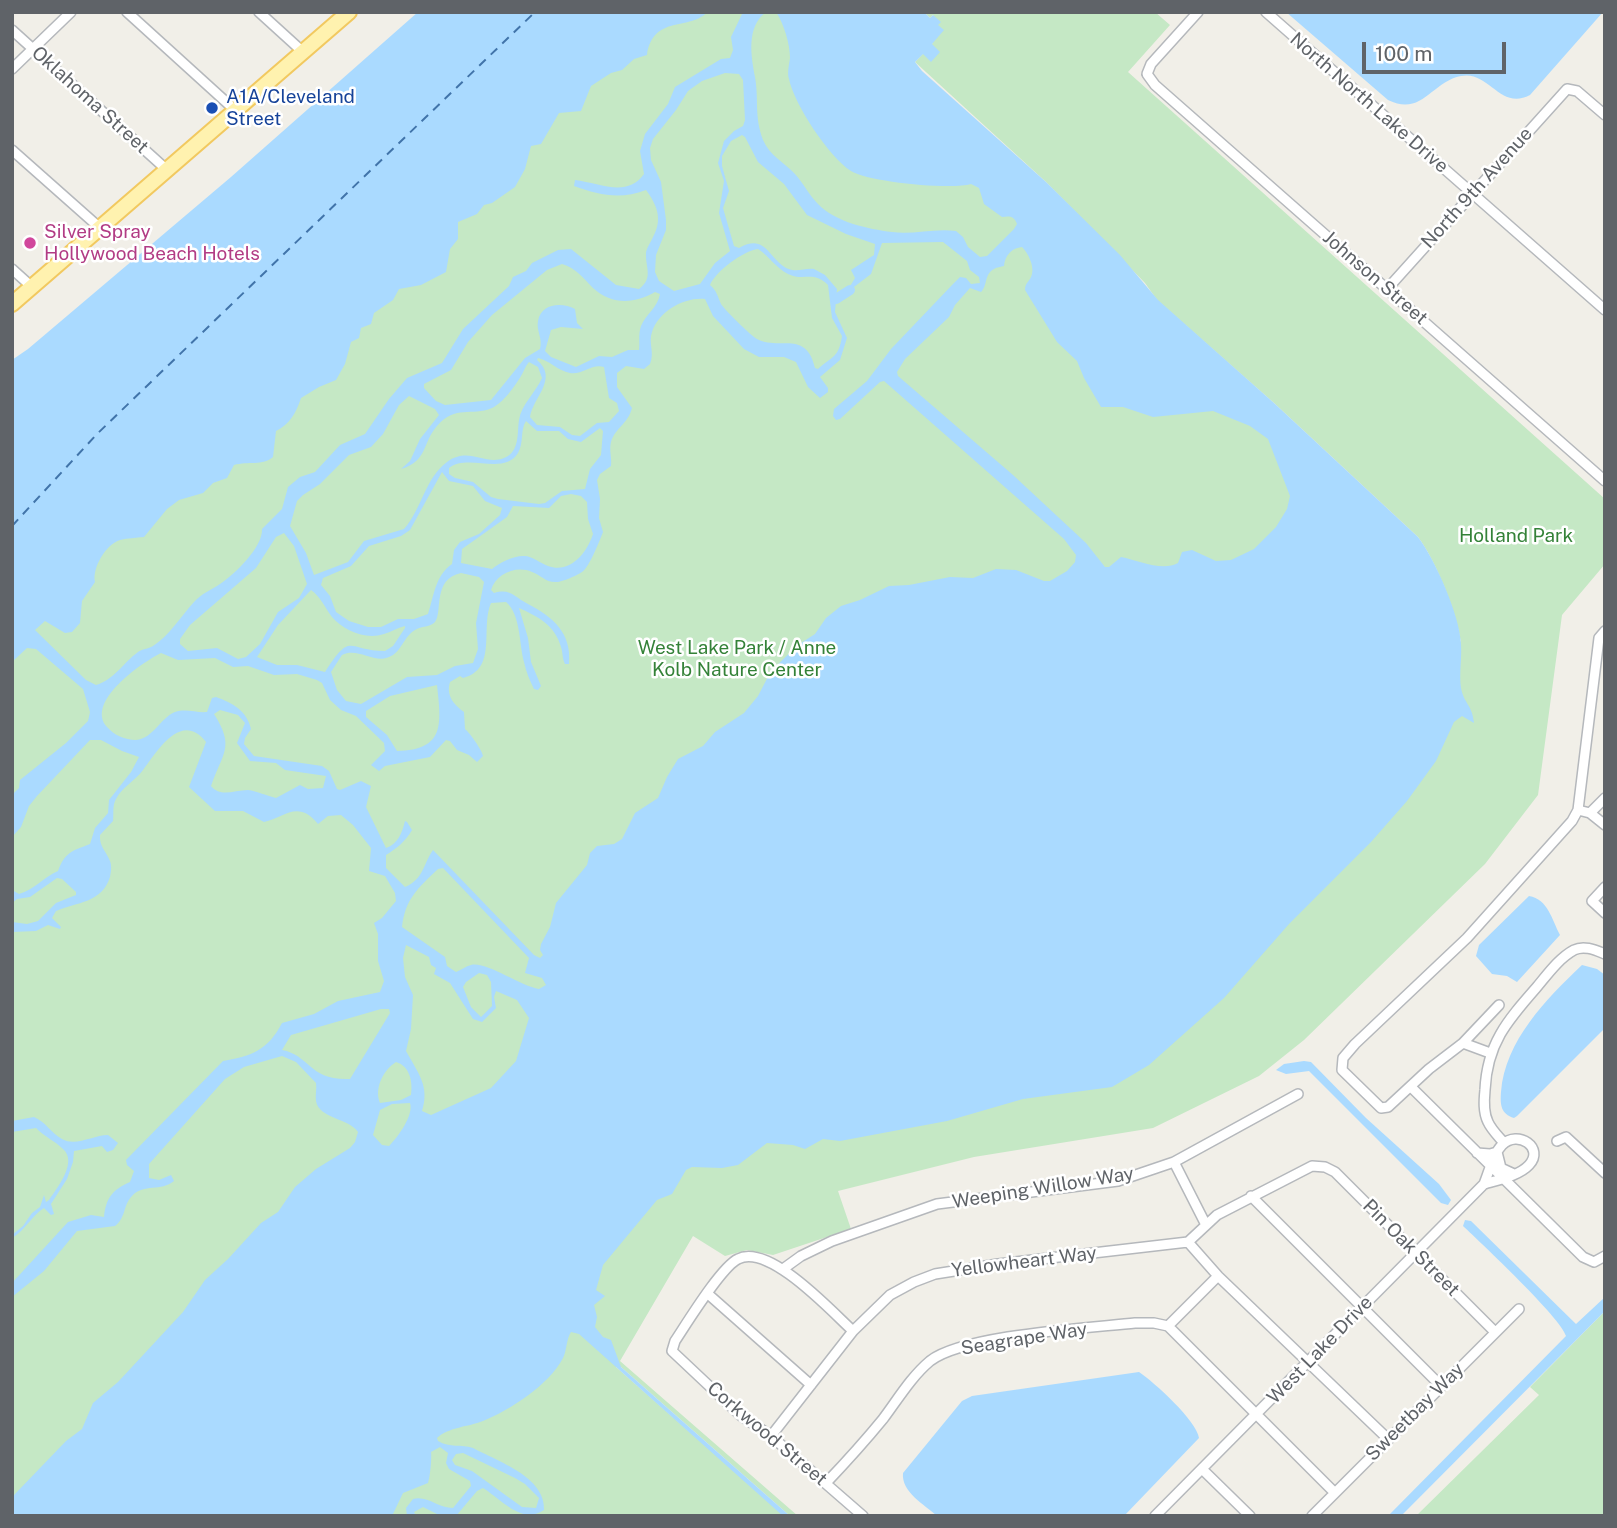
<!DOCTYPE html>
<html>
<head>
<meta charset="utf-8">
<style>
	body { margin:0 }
	#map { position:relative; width:1617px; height:1528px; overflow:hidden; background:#f1efe8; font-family:"Public Sans",sans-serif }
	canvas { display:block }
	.frame { position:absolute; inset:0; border:14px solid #5f6368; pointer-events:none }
	.scale { position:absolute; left:1362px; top:42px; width:144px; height:32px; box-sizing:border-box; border:4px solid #5f6368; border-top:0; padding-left:9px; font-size:21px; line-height:24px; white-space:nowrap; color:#5f6368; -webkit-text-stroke:5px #fff; paint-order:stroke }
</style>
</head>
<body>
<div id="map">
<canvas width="1617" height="1528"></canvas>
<div class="frame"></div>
<div class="scale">100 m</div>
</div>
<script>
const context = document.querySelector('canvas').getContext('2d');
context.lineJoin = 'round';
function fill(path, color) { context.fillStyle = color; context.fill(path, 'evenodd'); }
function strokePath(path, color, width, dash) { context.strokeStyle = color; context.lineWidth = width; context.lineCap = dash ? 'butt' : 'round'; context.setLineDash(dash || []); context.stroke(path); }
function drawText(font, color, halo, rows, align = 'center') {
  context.font = font + ' "Public Sans",sans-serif'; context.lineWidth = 5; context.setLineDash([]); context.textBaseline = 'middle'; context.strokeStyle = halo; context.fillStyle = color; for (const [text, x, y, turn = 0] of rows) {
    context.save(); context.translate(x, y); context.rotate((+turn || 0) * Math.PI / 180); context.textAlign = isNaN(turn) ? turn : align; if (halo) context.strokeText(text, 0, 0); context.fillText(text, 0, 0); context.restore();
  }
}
const green = new Path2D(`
	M 642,12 L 831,12 L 1419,546 L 1461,643 C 1457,613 1436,561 1418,537 L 1274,403 L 1157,300 L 1145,283 L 1046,182 L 915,62 L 932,44 L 938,25 L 933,15 L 930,18 L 924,12 L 1155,12 L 1170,25 L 1128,72 L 1605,499 L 1605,564 L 1562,615 L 1538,795 L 1485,864 L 1304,1040 L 1259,1076 L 1153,1128 L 974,1157 L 838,1191 L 851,1229 L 773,1255 L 747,1250 L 725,1256 L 693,1236 L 620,1361 L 798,1516 L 790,1516 L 621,1367 L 616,1367 L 785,1516 L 12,1516 L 12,587 Z
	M 1605,1311 L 1605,1516 L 1416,1516 L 1539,1395 L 1530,1387 Z`);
const water = new Path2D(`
	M 418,12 L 707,12 C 691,31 653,14 647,55 L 634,59 L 622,70 L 611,73 L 591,86 L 581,111 L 559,113 L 541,144 L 531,146 L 525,169 L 515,187 L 492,203 L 484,205 L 477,214 L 458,222 L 458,239 L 450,249 L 446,272 L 421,285 L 399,289 L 393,300 L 374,313 L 371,324 L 361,328 L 359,338 L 351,342 L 345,364 L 336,380 L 319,387 L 301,398 C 296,413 290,424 276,431 L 273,457 C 263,466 248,461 234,465 L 227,478 L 213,483 L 203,493 L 179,500 L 167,509 L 144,537 C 136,538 128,538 120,540 C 106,544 92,568 95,582 L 82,601 L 80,623 L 72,632 L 65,633 L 45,621 L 35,630 L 86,680 L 96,685 C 114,680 123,663 138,652 C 142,649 148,649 153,646 C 169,636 181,616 194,602 C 201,594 211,590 220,584 C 235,574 263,547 262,529 L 282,509 L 288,487 L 300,477 L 315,472 L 340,445 L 365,434 L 389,399 L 407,378 L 442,363 L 463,329 L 509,286 L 513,277 L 526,271 L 532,263 L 558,250 L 571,249 L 616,285 L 639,289 C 654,278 645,267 646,252 C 647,247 651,242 653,237 C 663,219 657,205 646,190 C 620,200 599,195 574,186 L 575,180 C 600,183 627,198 644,174 L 640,151 L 645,134 L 668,104 L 675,87 L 721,59 L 730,58 L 733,50 L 731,37 L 743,12 L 766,12 C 746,27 751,56 755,77 C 759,100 754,116 763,140 C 770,156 784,162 795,174 C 804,184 809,195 818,204 C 835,222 868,229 892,232 C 913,235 934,228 956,231 L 963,237 L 968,247 L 980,257 L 987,256 L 1014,229 L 1017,224 C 1014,216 1010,216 1002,217 L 984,204 L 979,188 L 971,184 C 951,190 868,182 851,171 C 829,157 794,104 789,79 C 787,73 789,65 790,58 C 790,44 784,24 776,12 L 924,12 L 930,18 L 933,15 L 941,22 L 938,25 L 944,30 L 932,44 L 940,52 L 931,62 L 923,54 L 915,62 L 922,71 L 1046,182 L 1120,255 L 1158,300 L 1274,403 L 1418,537 C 1435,559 1460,616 1461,644 C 1462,658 1459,674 1461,688 C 1464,704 1472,704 1474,723 L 1462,716 L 1454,722 L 1436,761 L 1407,801 L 1371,842 L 1289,924 L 1224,998 L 1149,1065 L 1112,1087 L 1023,1099 L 947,1121 L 840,1141 L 823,1139 L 805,1149 L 793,1145 L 767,1143 L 738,1165 L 722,1168 L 692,1167 L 686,1170 L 672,1194 L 657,1200 L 603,1265 L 596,1290 L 605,1296 L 594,1305 L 597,1317 L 595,1327 L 603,1337 L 611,1340 L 621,1367 L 790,1516 L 783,1516 L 579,1334 L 571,1332 C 566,1340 567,1350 563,1358 C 549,1385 510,1410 483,1421 C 468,1427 449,1427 437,1438 L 438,1441 C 450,1448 461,1444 473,1448 C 497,1461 546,1477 544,1510 C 522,1525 502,1500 483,1488 L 477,1491 L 456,1516 L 441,1516 L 423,1507 L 414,1512 L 416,1516 L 407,1516 L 406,1508 L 413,1499 C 427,1495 438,1508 453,1508 L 471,1486 L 470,1481 L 449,1469 L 446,1463 L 448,1453 L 440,1447 L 431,1452 C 432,1458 430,1478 428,1483 L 403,1493 L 392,1516 L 12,1516 L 12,1498 L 15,1494 L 66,1441 L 82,1429 L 93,1403 L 118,1382 L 183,1312 L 205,1280 L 228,1259 L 261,1223 L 278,1212 L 295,1187 L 316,1169 L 350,1148 L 355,1142 L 358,1132 C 349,1118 319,1119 316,1101 C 315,1095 317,1089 316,1083 L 296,1062 L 282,1056 L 244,1067 L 225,1079 L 149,1164 L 149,1178 L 159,1180 L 171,1175 L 174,1181 C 161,1192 144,1183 132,1196 C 123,1205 126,1218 115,1226 L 77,1231 L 44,1271 L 12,1297 L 12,1283 L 68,1222 L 91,1215 L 104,1217 C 106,1198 112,1190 130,1182 L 134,1171 L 127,1165 L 126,1160 L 223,1061 C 252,1056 268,1050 282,1023 L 314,1014 L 338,1001 L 380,992 L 384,981 L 378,961 L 378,934 L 374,923 L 382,918 L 396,901 L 395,893 L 385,876 L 369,871 L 371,848 L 353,825 L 341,815 L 328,816 L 318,824 C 298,799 284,818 264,822 L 243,811 L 215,811 L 189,787 L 206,742 C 181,710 157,752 143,770 C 135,781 122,787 116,799 C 112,806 114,814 113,821 L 100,835 C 99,846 106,851 110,861 C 112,866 111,872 110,877 C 102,903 77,902 56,911 L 52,918 L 61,927 L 60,929 L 48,925 L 36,931 L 12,932 L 12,922 L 27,924 L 38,921 L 56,903 L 76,895 L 76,892 L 62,879 L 57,878 L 30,897 L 17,899 L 12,903 L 12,890 L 19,894 C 34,890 44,877 58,871 C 65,852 72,851 90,844 L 95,828 L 108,813 L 109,800 L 131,772 L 139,757 L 122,751 L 101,740 L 90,740 L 37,796 L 29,806 L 21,827 L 12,837 L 12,795 L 19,788 L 20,780 L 66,743 L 88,721 L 90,712 L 83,689 L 36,649 L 27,648 L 12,662 L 12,360 L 28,349 L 231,177 ZM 725,73 L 739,74 L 743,80 L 745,120 L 743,126 L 734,131 L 724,141 L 718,163 L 724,181 L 719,213 L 730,251 L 715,263 L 700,284 L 674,291 L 659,281 L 655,272 L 656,255 L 666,230 L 666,220 L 661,182 L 651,160 L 650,148 L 653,139 L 676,110 L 688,91 L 702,81 ZM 742,135 L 745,137 L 758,162 L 784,184 L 807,215 L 846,234 L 875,244 L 874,255 L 851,270 L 855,278 L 849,288 L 850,290 L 871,274 L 882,243 L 943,242 L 967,261 L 970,270 L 979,277 L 980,283 L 971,284 L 966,278 L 960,277 L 953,284 L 891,349 L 867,381 L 834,409 L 833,416 L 836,420 L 840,419 L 880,382 L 884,381 L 1064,539 L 1076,555 L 1075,562 L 1067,571 L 1050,581 L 1044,581 L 1016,570 L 996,569 L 973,578 L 950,577 L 909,585 L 889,586 L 860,600 L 841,606 L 826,618 L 815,634 L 798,645 L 771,671 L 758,696 L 744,713 L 715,732 L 703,746 L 678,759 L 667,777 L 658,798 L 635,813 L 622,839 L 614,844 L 597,846 L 590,853 L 587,865 L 556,903 L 550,927 L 541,944 L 540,950 L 543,955 L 540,958 L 534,955 L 433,850 C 423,864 424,879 405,887 L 386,868 L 386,855 C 397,848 405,842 412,830 L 407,822 L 405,821 C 402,833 398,844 386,848 L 366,807 L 371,786 L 361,781 L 340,790 L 337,789 L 329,771 L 322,766 L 254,756 L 244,744 L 245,738 L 251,729 C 247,711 233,703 216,697 L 212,698 L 207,712 C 196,713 186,708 175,712 C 160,718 154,738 136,740 C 125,740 114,735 107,727 C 85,702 141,663 161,653 L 178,660 L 215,658 L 233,667 L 248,666 L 274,675 L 297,674 L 317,680 L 322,683 L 330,700 L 341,710 L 356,716 L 384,743 L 385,751 L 371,765 L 379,771 L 385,766 L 430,757 L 446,740 L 450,741 L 457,750 L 469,755 L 477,762 L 483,756 C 482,750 470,733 465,729 L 464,712 C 453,704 446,695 450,682 L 460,676 L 463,678 C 498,669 480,628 491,603 L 506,602 C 521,615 519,644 524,662 C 526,672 530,681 534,689 L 538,690 L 541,686 L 531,662 L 528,638 L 519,608 C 537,616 555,625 561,647 C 563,653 562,658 565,664 L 569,664 C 572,633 553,617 528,604 C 514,597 511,588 494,593 L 491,590 C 496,574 516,565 532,572 C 541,575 546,583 557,582 C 562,582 578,575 582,572 C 589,568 600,540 603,532 L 599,518 L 600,499 L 597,480 L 600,474 L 611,466 C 612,458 609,450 611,442 C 615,428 628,424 632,408 L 617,387 L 617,373 L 626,366 L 644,369 L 650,364 C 655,352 648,343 652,332 C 659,311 684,297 705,299 L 713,316 L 744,349 L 759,357 L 784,357 L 796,362 L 808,387 L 820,398 L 828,392 L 828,388 L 820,377 L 840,360 L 847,338 L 835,312 L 837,289 L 825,275 L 814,269 C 804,268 796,273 786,268 C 768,257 765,233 739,248 L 734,246 L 723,208 L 729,191 L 722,166 L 722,156 L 731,141 ZM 1022,247 C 1028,253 1034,265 1032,274 C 1030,282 1025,282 1025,290 L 1057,342 L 1077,361 L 1084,378 L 1101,407 L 1123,407 L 1153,417 L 1213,411 L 1250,426 L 1268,439 L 1290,496 L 1287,509 L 1276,527 L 1254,549 L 1231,560 L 1216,561 L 1192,550 L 1182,552 L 1178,563 C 1162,572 1138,560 1121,557 L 1109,567 L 1105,567 L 1086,543 L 1013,475 L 898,376 L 897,372 L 905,359 L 949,317 L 955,305 L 970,288 L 981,292 C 988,285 984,274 994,269 C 997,267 1001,267 1004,266 C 1005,255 1012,248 1022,247 ZM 758,249 C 769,256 776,268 788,274 C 804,282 813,270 828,285 L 832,318 L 842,336 C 839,358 832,356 818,369 L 815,368 C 806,329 779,351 757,339 C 752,337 723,308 721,304 C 717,295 717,291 710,285 C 716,271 743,251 758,249 ZM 562,264 C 576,268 583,278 593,288 C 611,305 635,304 655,292 L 660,294 C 658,307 646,314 641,326 C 638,335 640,342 639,350 L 628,350 L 612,357 L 599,356 L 576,367 L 551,357 L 545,351 L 551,330 L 561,327 L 583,329 L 577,323 L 575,309 C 562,302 541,303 538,321 C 536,331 543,338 540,349 L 525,358 L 491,400 L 445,405 L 436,401 L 424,388 L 424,384 L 451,370 L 468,342 L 492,315 L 547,270 ZM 538,358 C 549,360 558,371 570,373 C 583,375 592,363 604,367 L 609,398 L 617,403 L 619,411 L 609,422 L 597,423 L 580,436 L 572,435 L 560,427 L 537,425 L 530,417 C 533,397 559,379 537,360 ZM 529,362 L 538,367 L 542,378 C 536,392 521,405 519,420 C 517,433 520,452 504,458 C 485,466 469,446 447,462 C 425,478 422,509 404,529 L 364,541 L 348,562 L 314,575 L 306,553 L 290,526 L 297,501 L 303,495 L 320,484 L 349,455 L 371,447 L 383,434 L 399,405 L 409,396 L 435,409 L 439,415 L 420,439 L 410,461 L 401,469 C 428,461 422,443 437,426 C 456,404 471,417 492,408 C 503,403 515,386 521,376 C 524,371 525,367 529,362 ZM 526,421 L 537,431 L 559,431 L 568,439 L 581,442 L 600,428 L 603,431 L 601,455 L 590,469 L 585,489 L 562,491 L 545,503 L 539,504 L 498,499 L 491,497 L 473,482 L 455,478 L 449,474 L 449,468 C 468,453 504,476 518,453 C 524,443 520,430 526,421 ZM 442,472 L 449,481 L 473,486 L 485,501 L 502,508 L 500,515 L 479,534 L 460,542 L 454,550 L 452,564 C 435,576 434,596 428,614 L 414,619 L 398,619 L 381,627 L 368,627 L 349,621 L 336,612 L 330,596 L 321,585 L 323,578 L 351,566 L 369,546 L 401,536 L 410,530 ZM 571,494 L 581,496 L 587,502 L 588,519 L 593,534 C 587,553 570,574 548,566 C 540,563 531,555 523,556 C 513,556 499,563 492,569 L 461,563 L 462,549 L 507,517 L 513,506 L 549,508 L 561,496 ZM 284,533 L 294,546 L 307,584 L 299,598 L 278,612 L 260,644 L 246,657 L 238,659 L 217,648 L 188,651 L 180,644 L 180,639 L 190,625 L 256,568 L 276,537 ZM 461,573 L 479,577 L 484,582 L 476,623 L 478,649 L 473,663 L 455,666 L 437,675 L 407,677 L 361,704 L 346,701 L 337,690 L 331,672 L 342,655 C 358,647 374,664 389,657 C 401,653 404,636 415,630 C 421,626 431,627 435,622 C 443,612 432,579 461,573 ZM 311,590 C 321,597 325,608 332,617 C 344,631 366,640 384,634 C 391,632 397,628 405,626 L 405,628 L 393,646 L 385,651 C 347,651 352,630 325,672 L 297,665 L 277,665 L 257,657 L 278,625 ZM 437,685 C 441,723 446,750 397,751 L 387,735 L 366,717 L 366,711 L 390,696 ZM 220,710 L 238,715 L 245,723 L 237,743 L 250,761 L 276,763 L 285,770 L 326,776 L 323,788 L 308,789 L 300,785 L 276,798 C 267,796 257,791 248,790 C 234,790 221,798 211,786 C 223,752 235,747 214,714 ZM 443,868 L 529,958 L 525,973 L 542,978 L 546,985 L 539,989 C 520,986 486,961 471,965 C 466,966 461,970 456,972 L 447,966 L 445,957 L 402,927 C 405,899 418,888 438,869 ZM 406,945 L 429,957 L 431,965 L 436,968 L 434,974 L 450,983 L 473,1019 L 482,1022 L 496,1008 L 494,997 L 496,991 L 517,1000 L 529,1018 L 516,1061 L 491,1088 L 431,1115 L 422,1111 C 430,1086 418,1073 406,1051 L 411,1029 L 413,995 L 405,977 L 403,958 ZM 479,973 L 487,975 L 491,982 L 492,1006 L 481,1017 L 471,1007 L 463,987 L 466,982 ZM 381,1009 L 389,1009 L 390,1013 L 350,1079 C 309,1081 310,1055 282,1050 L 291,1035 ZM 396,1062 C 410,1066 413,1082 411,1095 L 401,1100 L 380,1103 C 374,1089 383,1070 396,1062 ZM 410,1103 C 414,1115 398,1137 389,1146 L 382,1145 L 373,1135 L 380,1110 L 392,1104 ZM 463,1453 L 515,1478 L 525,1484 L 539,1498 L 536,1508 L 522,1507 L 472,1471 L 455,1465 L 452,1460 L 456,1454 Z
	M 1286,12 L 1603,12 L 1530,95 C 1500,111 1489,70 1461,76 C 1431,82 1422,117 1388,100 Z
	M 1529,896 C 1548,899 1552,920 1560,935 L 1517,982 L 1507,976 L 1492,974 L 1476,956 L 1479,945 Z
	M 1582,965 L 1597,969 L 1605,975 L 1605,1028 L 1517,1116 L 1514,1118 C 1501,1114 1500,1105 1501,1092 C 1505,1041 1546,999 1582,965 Z
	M 1304,1061 L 1311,1062 L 1366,1118 L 1439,1184 L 1451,1200 L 1448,1205 L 1441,1203 L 1309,1071 L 1286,1074 L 1276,1070 L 1284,1064 Z
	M 34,1117 C 46,1122 51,1133 62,1139 C 76,1147 93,1135 108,1135 L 118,1143 L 113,1150 L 107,1152 L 102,1146 L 74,1151 L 73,1162 L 67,1179 L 51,1204 L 54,1214 L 51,1215 L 44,1208 C 31,1216 26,1230 12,1238 L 12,1235 L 23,1226 L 32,1213 L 40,1207 L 44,1195 L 46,1202 L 49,1200 C 57,1188 78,1162 63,1149 C 55,1141 45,1137 36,1128 L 12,1132 L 12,1121 Z
	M 1465,1220 L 1471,1221 L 1576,1324 L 1605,1297 L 1605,1311 L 1401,1516 L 1388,1516 L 1566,1336 C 1561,1318 1481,1243 1463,1226 Z
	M 1139,1372 C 1154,1382 1197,1421 1199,1438 L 1124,1516 L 937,1516 C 924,1504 901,1492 903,1473 L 962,1401 L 972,1396 Z`);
const canal = new Path2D(`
	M 836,299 L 850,290`);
const ferry = new Path2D(`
	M 12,526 L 97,434 L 535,12`);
const minor = new Path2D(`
	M 127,12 L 236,111
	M 259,12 L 303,52
	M 1198,12 L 1151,64 L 1147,74 L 1155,85 L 1605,481
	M 1266,12 L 1605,310
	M 12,30 L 167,170
	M 12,69 L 71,12
	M 12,150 L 100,228
	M 12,269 L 32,287
	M 1388,288 L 1567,89 L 1577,91 L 1605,115
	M 1578,810 L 1590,813 L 1605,825
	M 1590,813 L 1605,798
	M 1605,887 L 1592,901 L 1605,913
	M 1499,1005 L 1463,1043 L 1429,1069 L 1388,1107 L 1381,1108 L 1342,1070 L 1343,1058 L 1355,1044 L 1467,938 L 1572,821 L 1578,810 L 1599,638 L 1605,631
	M 1463,1043 L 1490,1053
	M 1411,1087 L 1583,1257 L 1594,1262 L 1605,1256
	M 1557,1141 L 1566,1137 L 1605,1173
	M 1504,1143 C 1498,1136 1491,1129 1488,1122 C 1483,1112 1484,1100 1485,1090 C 1487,1044 1507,1021 1536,988 C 1547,975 1559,958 1574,950 C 1584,945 1595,950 1605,954
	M 1477,1153 L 1490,1154 L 1497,1152 L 1501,1168 L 1514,1174
	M 1174,1162 L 1206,1225
	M 1251,1196 L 1441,1386
	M 1188,1242 L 1218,1276 L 1388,1439
	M 783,1269 L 801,1256 L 832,1241 L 937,1204 L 1118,1181 L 1174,1162 L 1298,1094
	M 708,1294 L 811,1385
	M 1168,1326 L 1335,1493
	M 853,1331 C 831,1311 769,1243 738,1259 C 721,1267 687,1323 675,1341 L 672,1351 L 740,1415 L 771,1436 L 863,1516
	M 771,1436 L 853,1331 L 890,1295 L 914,1282 L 935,1274 L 998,1264 L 1188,1242 L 1217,1215 L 1312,1166 L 1325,1167 L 1335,1172 L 1495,1332
	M 1202,1469 L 1250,1516
	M 826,1483 C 846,1462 865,1441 883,1419 C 898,1399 911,1377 930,1361 C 963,1335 1089,1328 1135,1323 L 1154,1323 L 1168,1326 L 1218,1276
	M 1155,1516 L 1484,1184 C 1489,1172 1493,1154 1502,1145 C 1518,1129 1545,1148 1529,1165 C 1519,1176 1497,1180 1484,1184
	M 1312,1516 L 1519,1309`);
const primary = new Path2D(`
	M 12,304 L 349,12`);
const markers = [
	[212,108,7,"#1a4fb4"],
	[30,243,7,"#d1479c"]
];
const transitNames = [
	["A1A/Cleveland",226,97],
	["Street",226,119]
];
const streetNames = [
	["Oklahoma Street",90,100,42],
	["North North Lake Drive",1369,103,41],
	["North 9th Avenue",1477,188,-48],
	["Johnson Street",1375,278,41],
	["Weeping Willow Way",1043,1188,-9],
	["Pin Oak Street",1411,1248,45],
	["Yellowheart Way",1024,1262,-7],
	["Seagrape Way",1024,1339,-9],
	["West Lake Drive",1320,1350,-46],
	["Sweetbay Way",1415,1412,-45],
	["Corkwood Street",767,1434,40]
];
const hotelNames = [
	["Silver Spray",44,232],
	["Hollywood Beach Hotels",44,254]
];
const parkNames = [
	["Holland Park",1516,536],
	["West Lake Park / Anne",737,648],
	["Kolb Nature Center",737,670]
];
fill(green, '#c5e8c5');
fill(water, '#aadaff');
strokePath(canal, '#aadaff', 10);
strokePath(ferry, '#4174aa', 2, [9, 7]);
strokePath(minor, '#b5b8bc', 12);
strokePath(primary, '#f2c960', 18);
strokePath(minor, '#fff', 9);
strokePath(primary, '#fff2af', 14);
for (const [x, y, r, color] of markers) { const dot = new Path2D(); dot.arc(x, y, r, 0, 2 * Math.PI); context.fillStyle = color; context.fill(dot); strokePath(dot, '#fff', 2.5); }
drawText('19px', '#164399', '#fff', transitNames, 'left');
drawText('19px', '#5f6368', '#fff', streetNames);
drawText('19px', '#b23c85', '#fff', hotelNames, 'left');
drawText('19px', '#348238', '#fff', parkNames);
</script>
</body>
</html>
